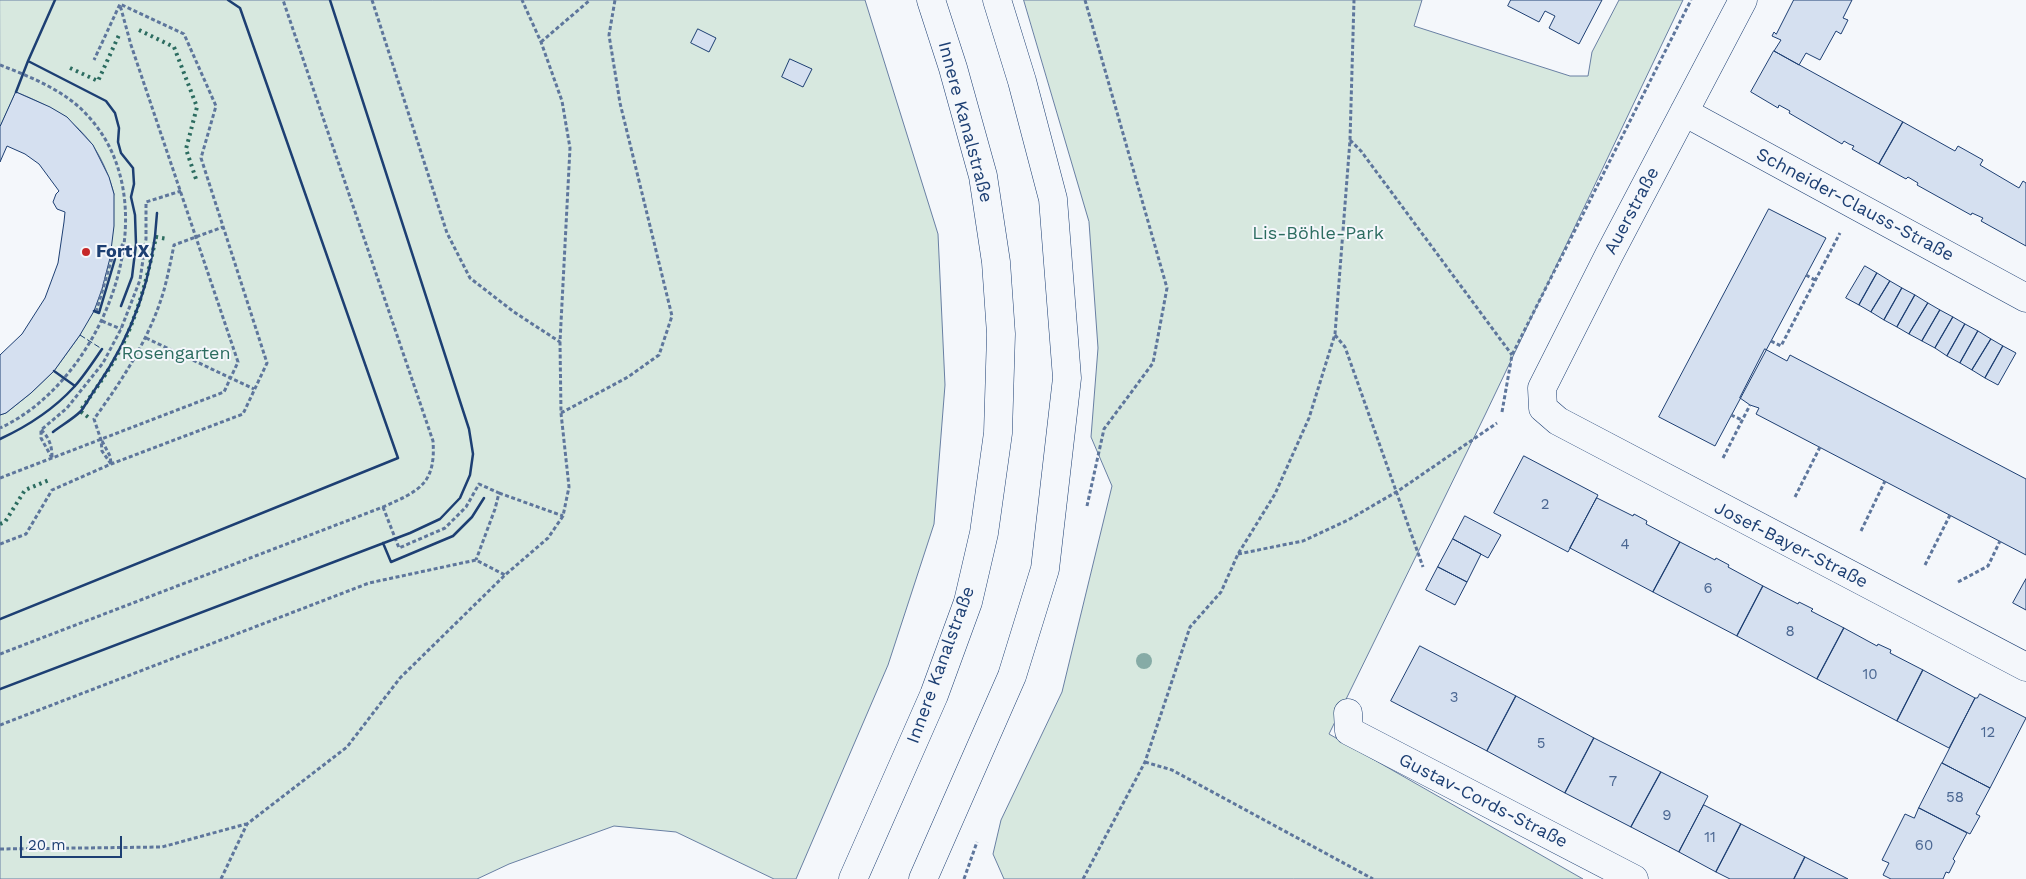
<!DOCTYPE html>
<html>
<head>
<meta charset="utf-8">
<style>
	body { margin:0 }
	#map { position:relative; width:2026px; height:879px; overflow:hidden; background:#f4f7fb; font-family:"Work Sans",sans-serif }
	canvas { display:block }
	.scale { position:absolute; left:20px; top:836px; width:102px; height:22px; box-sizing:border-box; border:2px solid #1d3f73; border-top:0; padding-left:6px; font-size:15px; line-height:18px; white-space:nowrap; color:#1d3f73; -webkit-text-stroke:4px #f4f7fb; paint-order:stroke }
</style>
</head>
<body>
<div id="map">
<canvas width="2026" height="879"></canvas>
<div class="scale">20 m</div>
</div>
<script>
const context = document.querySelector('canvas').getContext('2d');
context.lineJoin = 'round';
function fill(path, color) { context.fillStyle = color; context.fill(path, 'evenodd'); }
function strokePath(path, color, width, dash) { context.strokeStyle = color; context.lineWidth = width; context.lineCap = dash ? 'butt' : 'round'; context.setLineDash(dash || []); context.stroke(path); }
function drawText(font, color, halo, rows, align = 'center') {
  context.font = font + ' "Work Sans",sans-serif'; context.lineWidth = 4; context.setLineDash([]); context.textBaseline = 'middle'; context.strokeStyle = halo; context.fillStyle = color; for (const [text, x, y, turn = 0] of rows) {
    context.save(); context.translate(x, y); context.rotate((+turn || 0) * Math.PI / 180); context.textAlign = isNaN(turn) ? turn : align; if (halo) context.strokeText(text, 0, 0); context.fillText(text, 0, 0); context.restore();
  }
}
const green = new Path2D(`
	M 0,0 L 865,0 L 938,234 L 945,385 L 934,524 L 888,665 L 796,879 L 774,879 L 676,832 L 614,826 L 509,864 L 477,879 L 0,879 L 0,415 L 6,413 L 31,393 L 54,371 L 80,335 L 114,194 C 99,137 69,113 16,92 L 0,127 Z
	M 1024,0 L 1422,0 L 1414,26 L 1570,76 L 1588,76 L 1592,52 L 1619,0 L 1683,0 L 1485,415 L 1329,734 L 1583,879 L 1004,879 L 993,854 L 1001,820 L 1062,692 L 1112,486 L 1091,437 L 1098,348 L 1089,222 Z`);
const building = new Path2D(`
	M 1511,0 L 1602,0 L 1579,44 L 1549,28 L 1555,16 L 1545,11 L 1539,22 L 1508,6 Z
	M 1794,0 L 1852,0 L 1843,18 L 1848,20 L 1841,34 L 1836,31 L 1820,60 L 1806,53 L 1799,65 L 1774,51 L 1781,40 L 1772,36 L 1774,32 L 1776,34 Z
	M 698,29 L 716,38 L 709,52 L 691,43 Z
	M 1774,51 L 1903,122 L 1879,164 L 1852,149 L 1854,146 L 1849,144 L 1844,141 L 1842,144 L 1789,113 L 1790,111 L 1779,105 L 1778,108 L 1751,92 Z
	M 790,59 L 812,69 L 803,87 L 782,77 Z
	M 16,92 L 50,107 L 67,117 L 93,145 L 109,177 L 114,194 L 114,226 L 110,258 L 102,289 L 94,311 L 80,335 L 54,371 L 31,393 L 6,413 L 0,415 L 0,355 L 22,334 L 45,298 L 58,263 L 64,222 L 65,212 L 57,209 L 53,202 L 56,194 L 59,191 L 39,164 L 25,154 L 7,146 L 0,162 L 0,127 Z
	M 1903,122 L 1955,151 L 1958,146 L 1983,160 L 1980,165 L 2019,188 L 2023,181 L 2026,183 L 2026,246 L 1981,221 L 1983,218 L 1972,213 L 1971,215 L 1917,185 L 1918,183 L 1908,177 L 1906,179 L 1879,164 Z
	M 1769,209 L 1826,238 L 1715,446 L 1659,417 Z
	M 1865,266 L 1877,273 L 1859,305 L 1846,298 Z
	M 1877,273 L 1890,281 L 1871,312 L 1859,305 Z
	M 1890,281 L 1902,288 L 1884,320 L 1871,312 Z
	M 1902,288 L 1915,295 L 1897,327 L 1884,320 Z
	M 1915,295 L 1928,303 L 1909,334 L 1897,327 Z
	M 1928,303 L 1940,310 L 1922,341 L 1909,334 Z
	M 1940,310 L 1953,317 L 1935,348 L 1922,341 Z
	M 1953,317 L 1965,324 L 1947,356 L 1935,348 Z
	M 1965,324 L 1978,331 L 1960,363 L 1947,356 Z
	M 1978,331 L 1991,339 L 1972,370 L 1960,363 Z
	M 1991,339 L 2003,346 L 1985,378 L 1972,370 Z
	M 2003,346 L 2016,353 L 1998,385 L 1985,378 Z
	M 1765,349 L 1787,361 L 1790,355 L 2026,479 L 2026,555 L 1756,414 L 1759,408 L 1750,405 L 1740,398 Z
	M 1524,456 L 1598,495 L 1568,552 L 1494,513 Z
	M 1597,498 L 1633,516 L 1634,514 L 1647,521 L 1646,524 L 1680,542 L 1653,592 L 1570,548 Z
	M 1465,516 L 1501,535 L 1488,558 L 1453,539 Z
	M 1453,539 L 1481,554 L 1467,582 L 1438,567 Z
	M 1680,542 L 1715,560 L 1716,558 L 1729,565 L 1728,567 L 1763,586 L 1737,636 L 1653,592 Z
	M 1438,567 L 1467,582 L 1455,605 L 1426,590 Z
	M 2026,579 L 2026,610 L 2013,603 Z
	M 1763,586 L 1798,604 L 1799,602 L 1813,609 L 1811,611 L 1844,628 L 1817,679 L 1737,636 Z
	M 1844,628 L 1877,646 L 1878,644 L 1891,650 L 1890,653 L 1923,670 L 1897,721 L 1817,679 Z
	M 1420,646 L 1516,696 L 1487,751 L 1391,701 Z
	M 1923,670 L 1975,698 L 1949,748 L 1897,721 Z
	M 1980,694 L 2026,718 L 1990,788 L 1942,763 L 1975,698 L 1977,698 Z
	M 1516,696 L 1594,738 L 1565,793 L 1487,751 Z
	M 1594,738 L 1661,772 L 1631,827 L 1565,793 Z
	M 1942,763 L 1990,788 L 1976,814 L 1980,816 L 1970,834 L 1919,808 Z
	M 1661,772 L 1708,796 L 1679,852 L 1631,827 Z
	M 1704,805 L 1741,824 L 1716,872 L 1679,852 Z
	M 1919,808 L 1967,833 L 1953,859 L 1955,861 L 1949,873 L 1946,872 L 1943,879 L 1891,879 L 1883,875 L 1889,863 L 1882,860 L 1905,814 L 1914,818 Z
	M 1741,824 L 1805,857 L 1794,879 L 1730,879 L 1716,872 Z
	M 1805,857 L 1848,879 L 1794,879 Z`);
const path = new Path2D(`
	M 372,0 L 447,233 L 470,278 L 514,312 L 560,342
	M 1085,0 L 1167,288 L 1153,363 L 1104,429 L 1087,506
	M 541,42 L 590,0
	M 0,65 C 31,77 66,91 88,116 C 172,207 103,381 0,428
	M 1350,140 L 1361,151 L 1512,355
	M 1806,275 L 1815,280
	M 96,312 L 112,258 L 123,244
	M 102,321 L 121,329
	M 1335,335 L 1345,347 L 1423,567
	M 146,338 L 254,389
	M 1771,341 L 1781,346 L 1840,233
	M 1502,412 L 1512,355 L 1691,0
	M 561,413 L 628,377 L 659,355 L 672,316 L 620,103 L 609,35 L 615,0
	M 1731,415 L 1742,420
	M 41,430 C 49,437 52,446 52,457
	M 102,441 L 110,456 L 111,463
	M 52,458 L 41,438 L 41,430 L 67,408 L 103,363 L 121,329 L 140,280 L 146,239 L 146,202 L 181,191
	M 1723,458 L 1750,405
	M 111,464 L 102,451 L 101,440 L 94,419 C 123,379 150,338 164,290 C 168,275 171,260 174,245 L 223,227
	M 0,478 L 224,392 L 238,362 L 131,45 L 120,5
	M 499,493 L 563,516
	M 1795,497 L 1820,447
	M 383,507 L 399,548 L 445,528 L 466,507 L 479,484 L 499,493 L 495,509 L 476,560
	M 1861,531 L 1885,481
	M 0,544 L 26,534 L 52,490 L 111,464 L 243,414 L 267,363 L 201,158 L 216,106 L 184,34 L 120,4 L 94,60
	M 1238,554 L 1303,541 L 1348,520 L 1398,491 L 1497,423
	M 1925,565 L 1950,515
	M 1958,582 L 1988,566 L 2000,541
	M 0,654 L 383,507 C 419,491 436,484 433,441 L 283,0
	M 0,725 L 369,583 L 476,560 L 505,575
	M 1145,762 L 1172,770 L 1373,879
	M 0,849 L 162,847 L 246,824
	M 221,879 L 247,824 L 347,747 L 400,678 L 505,575 L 548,538 L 563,516 L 569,487 L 561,413 L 560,342 L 570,148 L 562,101 L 541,42 L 522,0
	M 964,879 L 977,842
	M 1083,879 L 1145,762 L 1190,627 L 1221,592 L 1238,554 L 1275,494 L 1309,418 L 1335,334 L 1350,140 L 1354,0`);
const minor = new Path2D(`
	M 1743,0 L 1609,255 L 1542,388 L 1543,408 L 1558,421 L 2026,667
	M 1684,112 L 2026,298
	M 1348,713 L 1349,731 L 1634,879`);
const major = new Path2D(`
	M 853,879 L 934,695 L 968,602 L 984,533 L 998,433 L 1001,334 L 996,262 L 983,176 L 953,68 L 931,0
	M 923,879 L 1012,676 L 1045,569 L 1067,378 L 1053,199 L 1022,81 L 997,0`);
const hedge = new Path2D(`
	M 139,30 L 174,47 L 197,107 L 186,149 L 196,179
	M 70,68 L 98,81 L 119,35
	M 88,417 L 80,411 C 98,386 116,361 128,333 C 141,302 149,270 156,237 L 168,239
	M 0,524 L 5,522 L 25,490 L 49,480`);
const fence = new Path2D(`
	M 80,335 L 102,349`);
const wall = new Path2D(`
	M 55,0 L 28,61 L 106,101 L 115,113 L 119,128 L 118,142 L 121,153 L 133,168 L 134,184 L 131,197 L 135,215 L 136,244 L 132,277 L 121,306
	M 16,92 L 28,61
	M 94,311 L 99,313 L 115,259
	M 54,371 L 75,386
	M 53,432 C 62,425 73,419 81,411 C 87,403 92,393 98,385 C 133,334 154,274 157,213
	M 0,439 C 28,426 53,410 74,387 C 84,376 93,362 102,349
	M 383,543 L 391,562 L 453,536 L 472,517 L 484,498
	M 0,619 L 398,458 L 240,8 L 228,0
	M 0,689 L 410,533 L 440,519 L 460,498 L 470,475 L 473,454 L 469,429 L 330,0`);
const trees = [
	[1144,661]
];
const markers = [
	[86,252,5,"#c62828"]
];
const numberNames = [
	["2",1545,505],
	["4",1625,545],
	["6",1708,589],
	["8",1790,632],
	["10",1870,675],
	["3",1454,698],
	["12",1988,733],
	["5",1541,744],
	["7",1613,782],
	["58",1955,798],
	["9",1667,816],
	["11",1710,838],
	["60",1924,846]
];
const streetNames = [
	["Innere Kanalstraße",965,122,75],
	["Schneider-Clauss-Straße",1855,205,28],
	["Auerstraße",1632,211,-62],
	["Josef-Bayer-Straße",1791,545,27],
	["Innere Kanalstraße",941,665,-70],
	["Gustav-Cords-Straße",1483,801,27]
];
const parkNames = [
	["Lis-Böhle-Park",1318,234],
	["Rosengarten",176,354]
];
const poiNames = [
	["Fort X",96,252]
];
fill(green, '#d7e8df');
strokePath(green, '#687fa3', 1);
fill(building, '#d5e0f0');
strokePath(building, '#1d3f73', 1);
strokePath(minor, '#1d3f73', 29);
strokePath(major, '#1d3f73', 29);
strokePath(path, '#5e769c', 3, [4, 2.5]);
strokePath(minor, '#f4f7fb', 28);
strokePath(major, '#f4f7fb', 28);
strokePath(hedge, '#2c6c60', 4, [2.5, 4]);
strokePath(fence, '#1d3f73', 1, [6, 2.5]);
strokePath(wall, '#1d3f73', 2.5);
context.fillStyle = '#86aba6';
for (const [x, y] of trees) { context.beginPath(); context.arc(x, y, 8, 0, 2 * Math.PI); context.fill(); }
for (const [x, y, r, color] of markers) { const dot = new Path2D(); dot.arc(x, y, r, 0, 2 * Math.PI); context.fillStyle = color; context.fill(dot); strokePath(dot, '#f4f7fb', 2); }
drawText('15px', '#4b6792', null, numberNames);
drawText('18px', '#1d3f73', '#f4f7fb', streetNames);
drawText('18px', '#2c6c60', '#f4f7fb', parkNames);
drawText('bold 18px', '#1d3f73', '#f4f7fb', poiNames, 'left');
</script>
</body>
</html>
